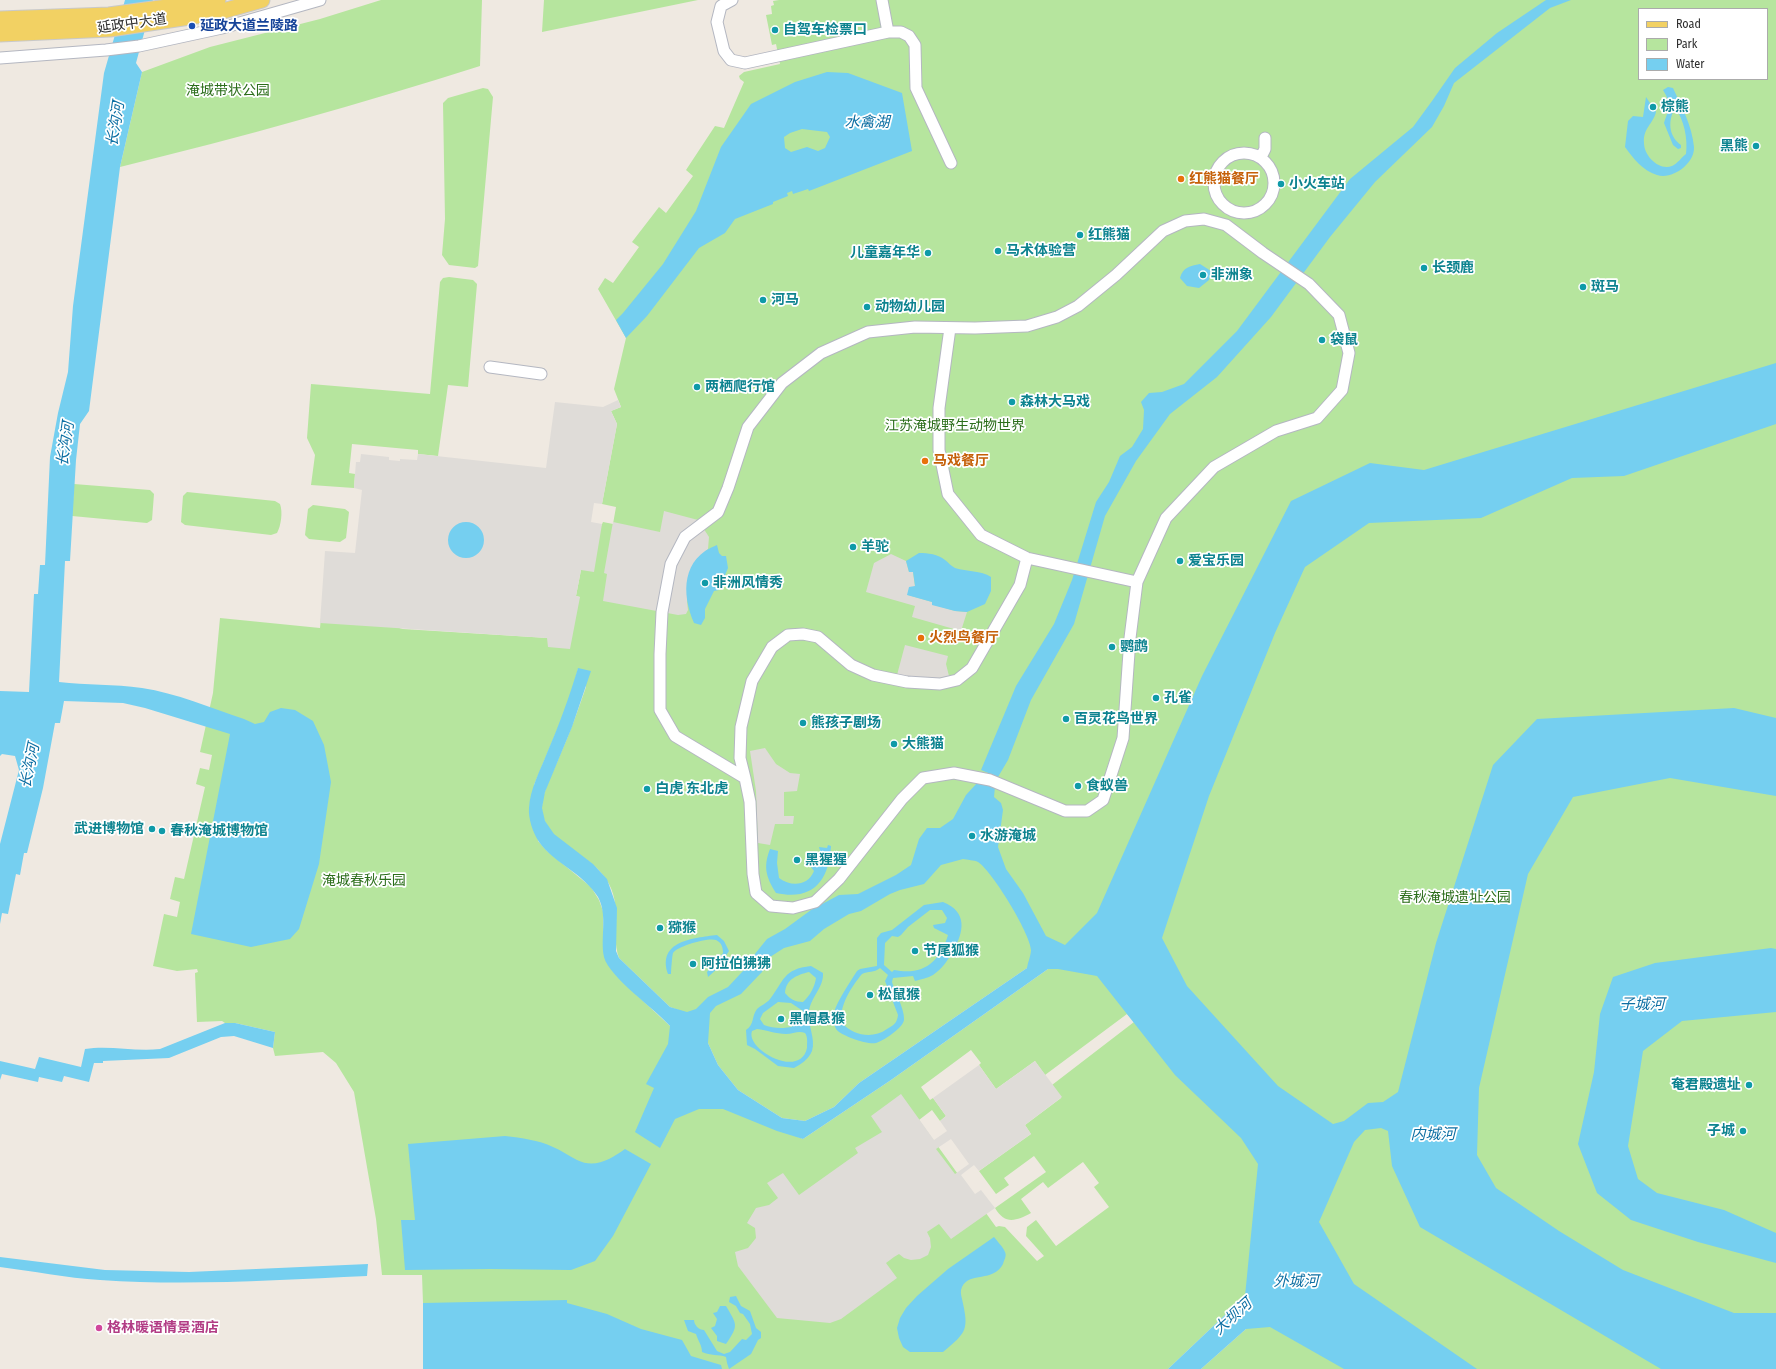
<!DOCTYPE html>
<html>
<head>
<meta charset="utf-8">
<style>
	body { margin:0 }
	#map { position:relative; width:1776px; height:1369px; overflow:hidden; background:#efe9e1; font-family:"Fira Sans Condensed",sans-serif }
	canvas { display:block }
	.legend { position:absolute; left:1638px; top:8px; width:130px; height:72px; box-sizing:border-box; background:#fff; border:1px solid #ababab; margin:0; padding:5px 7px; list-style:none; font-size:12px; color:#2e2e2e }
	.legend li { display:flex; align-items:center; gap:8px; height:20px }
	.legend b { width:20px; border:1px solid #ababab }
</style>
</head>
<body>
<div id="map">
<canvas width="1776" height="1369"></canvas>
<ul class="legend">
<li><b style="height:5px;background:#f2d163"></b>Road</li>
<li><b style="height:11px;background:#b6e59e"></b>Park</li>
<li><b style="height:11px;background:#75cff0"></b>Water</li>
</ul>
</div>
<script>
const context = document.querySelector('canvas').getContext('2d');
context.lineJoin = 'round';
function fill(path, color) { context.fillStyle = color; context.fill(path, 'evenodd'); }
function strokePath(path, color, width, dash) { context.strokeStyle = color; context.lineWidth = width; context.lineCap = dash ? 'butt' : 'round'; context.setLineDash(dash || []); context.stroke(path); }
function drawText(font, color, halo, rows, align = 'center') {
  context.font = font + ' "Fira Sans Condensed","Noto Sans SC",sans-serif'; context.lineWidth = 3.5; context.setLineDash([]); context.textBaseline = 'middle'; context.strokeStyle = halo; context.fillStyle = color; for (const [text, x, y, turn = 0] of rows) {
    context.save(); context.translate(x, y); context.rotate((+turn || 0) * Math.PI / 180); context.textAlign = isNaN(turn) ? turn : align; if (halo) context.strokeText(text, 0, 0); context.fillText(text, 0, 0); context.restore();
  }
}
const green = new Path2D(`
	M 381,0 L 482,0 L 480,66 C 361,104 242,137 120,167 L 142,72 L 210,47 L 320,19 Z
	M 544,0 L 698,0 L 542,32 Z
	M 779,0 L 1776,0 L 1776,1369 L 1201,1369 L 1246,1329 L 1245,1296 L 1168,1369 L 423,1369 L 423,1303 L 422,1275 L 382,1275 L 376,1219 L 354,1092 L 336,1063 L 323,1052 L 275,1056 L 273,1048 L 275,1032 L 235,1023 L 225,1023 L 222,1021 L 197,1022 L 195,973 L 198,972 L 197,969 L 177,971 L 153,966 L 164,914 L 177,917 L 180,902 L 170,899 L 175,877 L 184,879 L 205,787 L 196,784 L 200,768 L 209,770 L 212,755 L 200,752 L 213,693 L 220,618 L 320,628 L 322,607 L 403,629 L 548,638 L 580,597 L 576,596 L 581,570 L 603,522 L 613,524 L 616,507 L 602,504 L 617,424 L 611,411 L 621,407 L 614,389 L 626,338 L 598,289 L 605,278 L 613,283 L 639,247 L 632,242 L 659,207 L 666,213 L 693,176 L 686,170 L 715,126 L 724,128 L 744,82 L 740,79 L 739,76 L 744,72 L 780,64 L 776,44 L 772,45 L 766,15 L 772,14 L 771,6 L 774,5 L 773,1 ZM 1639,9 L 1767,9 L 1767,79 L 1639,79 ZM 578,669 L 586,687 C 578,710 570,733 560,755 C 554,771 543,789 542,806 C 541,816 547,827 553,834 C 568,851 592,858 606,879 C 624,906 610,933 619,958 L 670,1007 L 681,1011 L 708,1043 L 718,1065 L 738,1090 L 782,1118 L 805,1121 L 834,1107 L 859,1083 L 1027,968 L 1058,969 L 1048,969 L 891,1080 L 803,1139 L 706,1098 L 670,1026 L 627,986 L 604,956 L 603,911 L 599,900 L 591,887 L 547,851 L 538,841 L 534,785 L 568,704 ZM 1127,1014 L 1134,1022 L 1052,1085 L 1061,1098 L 1025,1125 L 1031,1134 L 979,1171 L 996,1194 L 1009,1185 L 1004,1178 L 1034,1156 L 1046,1172 L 995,1208 C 1005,1225 1016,1221 1031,1213 L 1021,1199 L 1043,1182 L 1048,1188 L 1083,1162 L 1099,1183 L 1094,1187 L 1109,1207 L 1056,1246 L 1036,1220 L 1027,1227 L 1026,1236 L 1044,1256 L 1037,1261 L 1005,1227 L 999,1226 L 996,1227 L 919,1120 L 932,1110 L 940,1121 L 946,1116 L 933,1098 L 930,1100 L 921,1087 L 971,1050 L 981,1063 L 979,1065 L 996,1089 L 1035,1061 L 1045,1075 Z
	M 483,88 L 488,89 L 493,97 L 478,266 L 475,268 L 449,265 L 442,255 L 445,219 L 443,103 L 448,98 Z
	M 449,277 L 473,280 L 477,284 L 468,387 L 448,385 L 438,456 L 418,454 L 418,450 L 352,444 L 349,473 L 355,474 L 354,488 L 311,485 L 315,455 L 307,438 L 311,384 L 430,394 L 440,282 L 443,278 Z
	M 74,484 L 150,490 L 154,494 L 152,520 L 147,523 L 72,516 Z
	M 187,492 L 275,501 L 280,504 C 283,512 281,526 277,533 L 271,535 L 185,525 L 181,522 L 183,496 Z
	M 313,505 L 345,509 L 349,512 L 346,538 L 340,542 L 309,539 L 305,535 L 308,509 Z`);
const plaza = new Path2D(`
	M 618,400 L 621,407 L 611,411 L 617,424 L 602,504 L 594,503 L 591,522 L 602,524 L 594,572 L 581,570 L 576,596 L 580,597 L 570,649 L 548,647 L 547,638 L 320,623 L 325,551 L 355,553 L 362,490 L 354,488 L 355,474 L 356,462 L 360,462 L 361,454 L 389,457 L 389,460 L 400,461 L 400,459 L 417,460 L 418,454 L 546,468 L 555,402 L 603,407 Z
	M 664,511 L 698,520 L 709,537 L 708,549 L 696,560 L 687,601 L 688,610 L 686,614 L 678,615 L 603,601 L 607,574 L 604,573 L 613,522 L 660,532 Z
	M 891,554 L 906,561 L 909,572 L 913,572 L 915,586 L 908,595 L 932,602 L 932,604 L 955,611 L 967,612 L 961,631 L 912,617 L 915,606 L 866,592 L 874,563 Z
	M 905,645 L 948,656 L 946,664 L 949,676 L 935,679 L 897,675 Z
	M 765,748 L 776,764 L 790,773 L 800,774 L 797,791 L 784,792 L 784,816 L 794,816 L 793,824 L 775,824 L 770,845 L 758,843 L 756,791 L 750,751 Z
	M 1035,1061 L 1062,1097 L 1025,1125 L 1031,1134 L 979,1171 L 974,1165 L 961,1175 L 975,1194 L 981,1190 L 995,1208 L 951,1239 L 939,1224 L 927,1232 L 930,1238 L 931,1247 L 928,1255 L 920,1259 L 911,1260 L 904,1258 L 899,1254 L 894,1257 L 886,1263 L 897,1278 L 841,1319 L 830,1323 L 777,1318 L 738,1266 L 735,1252 L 748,1248 L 756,1238 L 755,1228 L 747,1223 L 756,1208 L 769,1205 L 778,1198 L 767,1183 L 783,1173 L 799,1195 L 858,1153 L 855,1148 L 882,1132 L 871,1116 L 901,1094 L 934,1140 L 947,1131 L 940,1121 L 946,1116 L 933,1098 L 979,1065 L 996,1089 ZM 951,1139 L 969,1164 L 955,1174 L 936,1149 Z`);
const water = new Path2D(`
	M 125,0 L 153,0 L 136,63 L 142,72 L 120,167 L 89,411 L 80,424 L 76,460 L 70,561 L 65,561 L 59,682 C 86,685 114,684 142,688 C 176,693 211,708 244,719 L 255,724 L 264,722 L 270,712 L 281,708 L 295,710 L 313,721 L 324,745 L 331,782 L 319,864 L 299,929 L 290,939 L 251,947 L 191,934 L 230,734 L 145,708 L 123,703 L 64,701 L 60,723 L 55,723 L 43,788 L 27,853 L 24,853 L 20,875 L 16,874 L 8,914 L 2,913 L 0,924 L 0,844 L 19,770 L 15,756 L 2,754 L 0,756 L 0,691 L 29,692 L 34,594 L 38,594 L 40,565 L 45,565 L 50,457 L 58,413 L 68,372 L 73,306 L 104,73 Z
	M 1546,0 L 1571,0 L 1550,8 L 1454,83 L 1444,106 L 1432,127 L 1375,182 L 1330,237 L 1271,317 L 1217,377 L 1170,414 L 1136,461 L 1105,516 L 1074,624 L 1031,700 L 1008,760 L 998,777 L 981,770 L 1016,686 L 1054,624 L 1072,580 L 1096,502 L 1109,482 L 1120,456 L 1132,447 L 1143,429 L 1144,410 L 1141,402 L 1149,393 L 1162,392 L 1184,384 L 1237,331 L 1350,179 L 1413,127 L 1432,101 L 1455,68 L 1497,33 Z
	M 827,72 L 848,73 L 902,93 L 912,151 L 809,191 L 808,189 L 793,194 L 792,191 L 787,193 L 788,196 L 773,202 L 773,204 L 735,219 L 725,233 L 699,248 L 647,316 L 626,338 L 616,320 L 623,313 L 663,264 L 696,211 L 721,147 L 751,104 L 795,82 ZM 802,129 L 827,132 L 830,137 L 825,148 L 818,151 L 807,147 L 791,152 L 785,148 L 784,137 L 790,133 Z
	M 1668,87 L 1673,88 C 1682,107 1692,126 1694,147 C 1695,163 1673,180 1657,175 C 1643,171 1633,158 1625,147 L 1628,121 L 1633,116 L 1643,117 L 1646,97 L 1656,112 C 1653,124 1643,128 1644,143 C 1644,156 1659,171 1672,166 C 1677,164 1682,157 1686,154 C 1688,139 1684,119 1675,108 C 1668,120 1668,136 1681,145 L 1681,148 L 1678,149 L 1673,145 L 1664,123 C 1669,108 1672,105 1663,90 Z
	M 1200,264 L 1211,271 L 1209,280 L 1199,288 L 1187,286 L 1180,278 C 1183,267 1190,266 1200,264 Z
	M 1776,363 L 1776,424 L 1624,476 L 1572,478 L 1481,518 L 1369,523 L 1305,567 L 1275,633 L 1209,796 L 1162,938 L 1187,986 L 1278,1086 L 1333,1124 L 1344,1121 L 1368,1103 L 1383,1102 L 1398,1092 L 1436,943 L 1493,765 L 1537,719 L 1734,708 L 1776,718 L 1776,796 L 1670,778 L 1573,797 L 1528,874 L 1479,1088 L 1477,1155 L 1496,1188 L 1559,1231 L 1623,1270 L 1734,1313 L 1776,1313 L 1776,1369 L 1661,1369 L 1420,1227 L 1392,1166 L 1388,1131 L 1381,1128 L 1365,1130 L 1354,1142 L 1319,1222 L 1354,1284 L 1477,1369 L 1344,1369 L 1270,1327 L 1246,1329 L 1201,1369 L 1168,1369 L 1245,1296 L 1258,1164 L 1241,1138 L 1175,1075 L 1097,976 L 1058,969 L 1048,969 L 891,1080 L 803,1139 L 777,1131 L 723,1109 L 699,1109 L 675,1119 L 660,1148 L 635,1132 L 654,1088 L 646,1084 L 668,1044 L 670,1026 C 655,1009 609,977 604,957 C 600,938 608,915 598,897 C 583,873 555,864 539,842 C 533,833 528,818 529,808 C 530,789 540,771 547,753 C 559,725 569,698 578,668 L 591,671 L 572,727 L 545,792 L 542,808 L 545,821 L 554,834 L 593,864 L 607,879 L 617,908 L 616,951 L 619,958 L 670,1007 L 687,1012 L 696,1009 L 708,997 L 728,987 L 743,971 L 754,955 L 767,939 L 785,929 L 811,910 L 839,895 L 858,894 L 896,875 L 911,865 L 919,839 L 927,828 L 940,828 L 953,819 L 966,795 L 978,782 L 995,787 L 994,797 L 1001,803 L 1003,810 L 998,847 L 1006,869 L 1023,893 L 1046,936 L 1065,945 L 1097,913 L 1202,676 L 1291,501 L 1370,463 L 1424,470 ZM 963,859 C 967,860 974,860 978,862 C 992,871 1030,933 1031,950 C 1031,955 1028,962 1027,968 L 859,1083 L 834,1107 L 805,1121 L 782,1118 L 738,1090 L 718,1065 L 708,1043 L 710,1013 L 716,1006 L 741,994 L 762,972 L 770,957 L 784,948 L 810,941 L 824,929 L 849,914 L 861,911 L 890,894 L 900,890 L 924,884 L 941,865 Z
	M448 540a18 18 0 1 1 36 0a18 18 0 1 1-36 0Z
	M 717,545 L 719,553 L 722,556 L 726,556 L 728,568 L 719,590 L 714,591 L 705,609 L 705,618 L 701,625 L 694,623 C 681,593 682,558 717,545 Z
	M 919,553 C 928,553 938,554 945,560 C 949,563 951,566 955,568 C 967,572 981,570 991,577 L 991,591 L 985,604 L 967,612 L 955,611 L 932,605 L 932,602 L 907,595 L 909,587 L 915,586 L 913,572 L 909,572 L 906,561 Z
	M 828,845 L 831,846 C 829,881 813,901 776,893 C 766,877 763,867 770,849 L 778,851 L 777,863 L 779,878 C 791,887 808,886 814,871 L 811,867 L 811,863 L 819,861 L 822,858 L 819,847 L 827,848 Z
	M 943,902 C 968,912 964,932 953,951 C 948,960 942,969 933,975 C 928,978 921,979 915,981 L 913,976 L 893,978 L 892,982 C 895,992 905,1010 904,1020 C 903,1028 883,1041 876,1043 C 868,1045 841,1036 836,1029 C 834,1025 833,1019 834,1014 C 834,1006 852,979 857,971 L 860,969 L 877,966 L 877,938 L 881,933 L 892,930 L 924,905 ZM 930,910 L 942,910 L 947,918 L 945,923 L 933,925 L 934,928 L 948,935 C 940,962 923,976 894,970 L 892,972 L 884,965 L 885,943 L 892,936 L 898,937 L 901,935 L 908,927 ZM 880,968 L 888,975 L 885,981 L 898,1015 C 897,1023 894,1025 887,1029 C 873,1039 854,1036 842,1023 C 838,1007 852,986 862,974 C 868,971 874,973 880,968 Z
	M 717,935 L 724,941 L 729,951 L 718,968 L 708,977 L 707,972 L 723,953 C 723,948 722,943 716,940 C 709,937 677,946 673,953 C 672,956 671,972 671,974 L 668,974 C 657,941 693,938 717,935 Z
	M 1771,948 L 1776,949 L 1776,1012 L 1682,1021 L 1643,1051 L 1628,1146 L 1638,1179 L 1657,1193 L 1724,1210 L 1776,1233 L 1776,1263 L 1698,1242 L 1631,1220 L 1597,1193 L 1578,1144 L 1594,1072 L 1600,1014 L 1613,977 L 1655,963 Z
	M 811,966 L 823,973 C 824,987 811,997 809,1011 C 807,1024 816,1039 812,1051 C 808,1060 801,1064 794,1068 L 778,1066 L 755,1049 L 747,1045 L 746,1030 C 755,1024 751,1017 757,1009 C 761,1005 766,1004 770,999 C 784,981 783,969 811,966 ZM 809,972 L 816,978 C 815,986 810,996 803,1002 C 795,1002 790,999 785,993 C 786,979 797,975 809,972 ZM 778,1002 L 791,1003 L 803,1011 C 804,1031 777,1030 764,1025 L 760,1019 L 763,1013 ZM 757,1029 C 767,1030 776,1034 786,1034 C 793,1034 799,1030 805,1033 C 808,1037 807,1043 807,1048 C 800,1080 745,1049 752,1031 Z
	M 225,1023 L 235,1023 L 275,1032 L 273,1048 L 234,1036 L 221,1037 L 169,1058 L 103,1061 L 103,1063 L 94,1063 L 89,1082 L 64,1076 L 62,1082 L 39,1077 L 38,1082 L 2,1074 L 0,1080 L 0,1061 L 35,1069 L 39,1057 L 81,1067 L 85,1049 C 110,1045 135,1052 160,1049 Z
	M 505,1136 C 522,1138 538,1140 553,1147 C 561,1150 569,1156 577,1160 C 595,1169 611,1159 625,1149 L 651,1164 L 613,1236 L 595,1261 L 571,1270 L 490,1269 L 405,1270 L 401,1220 L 415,1220 L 408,1144 Z
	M 994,1237 C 997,1241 1003,1247 1005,1252 C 1007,1256 1004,1260 1003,1264 C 993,1283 970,1271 962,1287 C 960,1291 961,1295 962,1299 C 969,1330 967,1332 943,1352 L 910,1352 L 903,1347 L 899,1338 L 897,1328 L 900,1318 L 906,1308 L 917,1296 L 948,1269 Z
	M 0,1257 L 105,1270 L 189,1272 L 368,1264 L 367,1276 C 278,1280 188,1286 100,1280 C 66,1278 33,1271 0,1267 Z
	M 736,1296 L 741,1306 L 750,1311 L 756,1328 L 761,1332 L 761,1338 L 758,1340 L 751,1354 L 729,1369 L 727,1363 L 726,1357 C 718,1354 711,1356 702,1352 C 702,1345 698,1341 696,1334 L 688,1331 L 684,1320 L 694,1320 C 694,1325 699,1330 704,1330 L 717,1351 L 724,1354 L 730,1352 L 742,1339 L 746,1340 L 752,1334 L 750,1324 L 743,1314 L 740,1313 L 736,1306 L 729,1302 L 730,1297 Z
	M 567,1300 L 567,1303 L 607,1314 L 641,1329 L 682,1340 L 691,1356 L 721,1365 L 722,1369 L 423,1369 L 423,1303 Z
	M 720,1306 L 726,1306 C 737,1325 739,1325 726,1344 L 717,1341 L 717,1336 L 711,1328 L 715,1326 L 717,1319 L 713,1313 L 717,1312 Z`);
const minor = new Path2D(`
	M 732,0 L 721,6 L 717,22 L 724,51 L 731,60 L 745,63 L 888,32 L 882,0
	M 888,32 L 901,32 L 909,36 L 915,45 L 916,88 L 951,163
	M 0,58 L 106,50 L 139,46 L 222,28 L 320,0
	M1214 183a30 30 0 1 1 60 0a30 30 0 1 1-60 0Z
	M 1261,157 L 1265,149 L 1265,138
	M 1204,219 L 1226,225 L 1263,253 L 1309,284 L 1339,315 L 1349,353 L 1342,390 L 1317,418 L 1276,431 L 1214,467 L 1166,518 L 1137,582 L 1130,638 L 1123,738 L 1103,800 L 1087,811 L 1065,811 L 990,780 L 954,773 L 923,778 L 902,799 L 839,879 L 815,902 L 793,908 L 771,906 L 756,893 L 753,874 L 750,802 L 745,778 L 675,736 L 660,710 L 660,654 L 662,612 L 671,564 L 685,537 L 718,512 L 728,488 L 748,427 L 782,383 L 821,353 L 868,332 L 915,327 L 975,328 L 1027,326 L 1057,317 L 1078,306 L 1116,275 L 1163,231 L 1185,221 Z
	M 950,328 L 939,408 L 939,450 L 948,494 L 981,535 L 1027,558 L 1137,582
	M 490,367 L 541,374
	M 745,778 L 740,758 L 741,727 L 752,681 L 772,647 L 788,635 L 803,634 L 818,637 L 851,665 L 873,675 L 907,682 L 940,684 L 957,680 L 972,668 L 1020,585 L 1027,558`);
const major = new Path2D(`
	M 0,19 L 109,15 L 218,0
	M 0,34 L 110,29 L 216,13 L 262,0`);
const markers = [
	[192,26,4,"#1a4fb4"],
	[775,30,4,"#0f9aa8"],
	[1653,107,4,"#0f9aa8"],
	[1756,146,4,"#0f9aa8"],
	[1181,179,4,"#e8710a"],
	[1281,184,4,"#0f9aa8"],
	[1080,235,4,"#0f9aa8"],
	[998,251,4,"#0f9aa8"],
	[928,253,4,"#0f9aa8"],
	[1424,268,4,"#0f9aa8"],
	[1203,275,4,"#0f9aa8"],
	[1583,287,4,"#0f9aa8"],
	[763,300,4,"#0f9aa8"],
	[867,307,4,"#0f9aa8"],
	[1322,340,4,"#0f9aa8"],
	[697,387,4,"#0f9aa8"],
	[1012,402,4,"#0f9aa8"],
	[925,461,4,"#e8710a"],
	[853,547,4,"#0f9aa8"],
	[1180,561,4,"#0f9aa8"],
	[705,583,4,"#0f9aa8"],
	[921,638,4,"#e8710a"],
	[1112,647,4,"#0f9aa8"],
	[1156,698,4,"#0f9aa8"],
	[1066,719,4,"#0f9aa8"],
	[803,723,4,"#0f9aa8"],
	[894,744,4,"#0f9aa8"],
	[1078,786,4,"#0f9aa8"],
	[647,789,4,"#0f9aa8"],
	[152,829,4,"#0f9aa8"],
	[162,831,4,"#0f9aa8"],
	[972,836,4,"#0f9aa8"],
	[797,860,4,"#0f9aa8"],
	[660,928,4,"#0f9aa8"],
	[915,951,4,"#0f9aa8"],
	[693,964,4,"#0f9aa8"],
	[870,995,4,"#0f9aa8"],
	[781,1019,4,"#0f9aa8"],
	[1749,1085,4,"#0f9aa8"],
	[1743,1131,4,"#0f9aa8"],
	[99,1328,4,"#d1479c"]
];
const streetNames = [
	["延政中大道",132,24,-8]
];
const transitNames = [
	["延政大道兰陵路",200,26]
];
const cultureNames = [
	["自驾车检票口",783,30],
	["棕熊",1661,107],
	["黑熊",1748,146,"right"],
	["小火车站",1289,184],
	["红熊猫",1088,235],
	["马术体验营",1006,251],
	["儿童嘉年华",920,253,"right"],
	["长颈鹿",1432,268],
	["非洲象",1211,275],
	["斑马",1591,287],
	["河马",771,300],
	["动物幼儿园",875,307],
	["袋鼠",1330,340],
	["两栖爬行馆",705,387],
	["森林大马戏",1020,402],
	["羊驼",861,547],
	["爱宝乐园",1188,561],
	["非洲风情秀",713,583],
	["鹦鹉",1120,647],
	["孔雀",1164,698],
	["百灵花鸟世界",1074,719],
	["熊孩子剧场",811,723],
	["大熊猫",902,744],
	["食蚁兽",1086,786],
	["白虎 东北虎",655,789],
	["武进博物馆",144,829,"right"],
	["春秋淹城博物馆",170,831],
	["水游淹城",980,836],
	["黑猩猩",805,860],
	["猕猴",668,928],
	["节尾狐猴",923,951],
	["阿拉伯狒狒",701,964],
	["松鼠猴",878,995],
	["黑帽悬猴",789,1019],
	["奄君殿遗址",1741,1085,"right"],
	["子城",1735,1131,"right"]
];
const parkNames = [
	["淹城带状公园",228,91],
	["江苏淹城野生动物世界",955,426],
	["淹城春秋乐园",364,881],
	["春秋淹城遗址公园",1455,898]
];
const foodNames = [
	["红熊猫餐厅",1189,179],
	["马戏餐厅",933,461],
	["火烈鸟餐厅",929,638]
];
const hotelNames = [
	["格林暖语情景酒店",107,1328]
];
const waterNames = [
	["水禽湖",867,123],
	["长沟河",116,124,-81],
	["长沟河",66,444,-82],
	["长沟河",30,766,-78],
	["子城河",1642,1005],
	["内城河",1433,1135],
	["外城河",1296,1282],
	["大坝河",1233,1317,-42]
];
fill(green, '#b6e59e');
fill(plaza, '#dfdcd8');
fill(water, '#75cff0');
strokePath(minor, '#b4b7c1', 13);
strokePath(major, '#c9c9c9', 17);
strokePath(minor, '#fff', 11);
strokePath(major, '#f2d163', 15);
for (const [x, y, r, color] of markers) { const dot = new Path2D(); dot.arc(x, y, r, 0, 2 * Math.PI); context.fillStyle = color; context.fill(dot); strokePath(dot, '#fff', 1.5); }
drawText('14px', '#2e2e2e', '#fff', streetNames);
drawText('bold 14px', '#164399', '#fff', transitNames, 'left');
drawText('bold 14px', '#0d838f', '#fff', cultureNames, 'left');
drawText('14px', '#2c6e1b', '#fff', parkNames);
drawText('bold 14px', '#c56008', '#fff', foodNames, 'left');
drawText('bold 14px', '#b23c85', '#fff', hotelNames, 'left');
drawText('italic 15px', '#0d6fa3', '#fff', waterNames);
</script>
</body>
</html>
